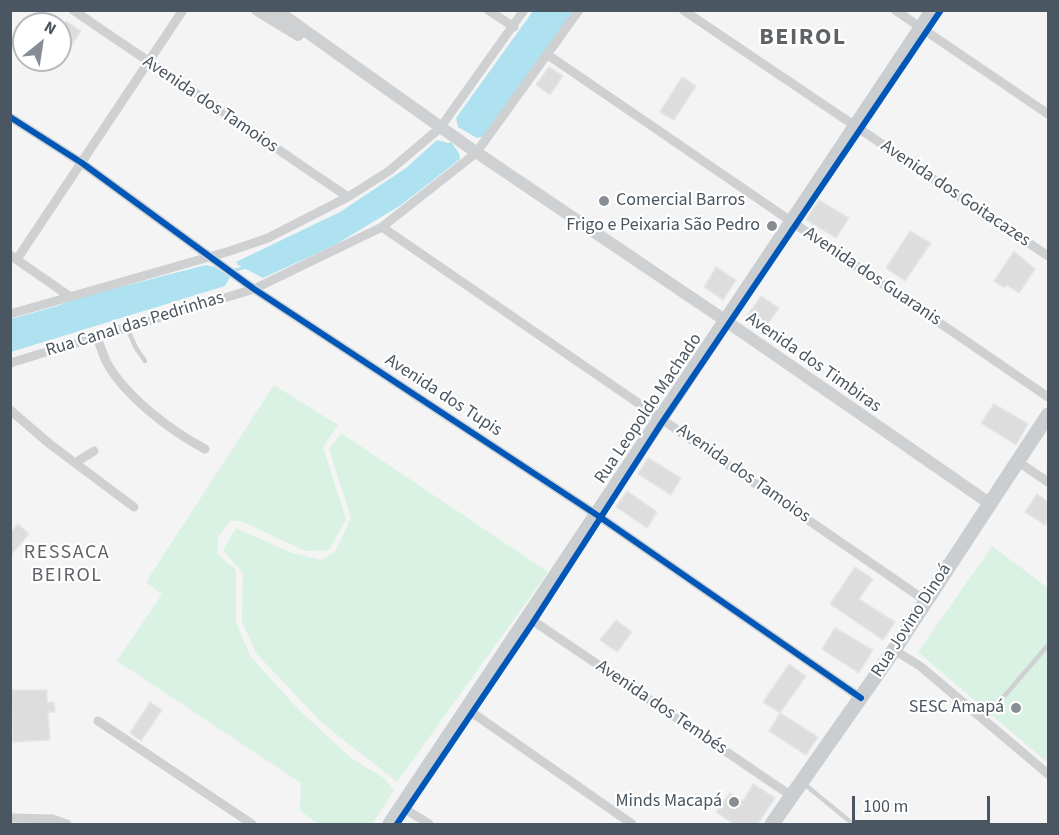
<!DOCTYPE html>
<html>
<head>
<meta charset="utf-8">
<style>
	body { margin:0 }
	#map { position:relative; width:1059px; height:835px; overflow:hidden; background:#f4f4f4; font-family:"Source Sans 3",sans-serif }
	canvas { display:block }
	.frame { position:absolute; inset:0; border:12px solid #4a5661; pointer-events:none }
	.north { position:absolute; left:12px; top:12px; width:60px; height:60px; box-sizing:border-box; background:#fff; border:2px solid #b7bbc0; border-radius:50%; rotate:30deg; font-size:16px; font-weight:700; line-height:24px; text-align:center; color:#4a5661 }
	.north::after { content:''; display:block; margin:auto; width:21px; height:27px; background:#868d94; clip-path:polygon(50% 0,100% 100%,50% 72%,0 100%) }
	.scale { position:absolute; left:852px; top:796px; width:138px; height:27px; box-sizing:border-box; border:3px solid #4a5661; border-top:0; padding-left:8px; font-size:18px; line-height:21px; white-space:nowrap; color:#4a5661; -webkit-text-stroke:4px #fff; paint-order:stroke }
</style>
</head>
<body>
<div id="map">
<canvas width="1059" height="835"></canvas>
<div class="frame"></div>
<div class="north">N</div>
<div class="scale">100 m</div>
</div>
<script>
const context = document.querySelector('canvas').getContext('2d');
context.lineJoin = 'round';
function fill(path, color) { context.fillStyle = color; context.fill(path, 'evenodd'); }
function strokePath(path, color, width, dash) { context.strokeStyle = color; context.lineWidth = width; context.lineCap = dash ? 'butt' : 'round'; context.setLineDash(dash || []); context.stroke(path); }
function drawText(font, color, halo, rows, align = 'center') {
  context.font = font + ' "Source Sans 3",sans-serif'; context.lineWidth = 4.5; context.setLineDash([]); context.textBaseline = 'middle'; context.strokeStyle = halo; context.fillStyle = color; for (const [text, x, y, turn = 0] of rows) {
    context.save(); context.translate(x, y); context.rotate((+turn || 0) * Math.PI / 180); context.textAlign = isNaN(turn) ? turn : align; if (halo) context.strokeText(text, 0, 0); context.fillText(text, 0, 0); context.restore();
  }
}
const green = new Path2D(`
	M 274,385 L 338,425 L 323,447 L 346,520 L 329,550 L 305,551 L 241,521 L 230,521 L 218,537 L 217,554 L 236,570 L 236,622 L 250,656 L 299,710 L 351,758 L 384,778 L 394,790 L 372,824 L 319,824 L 300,811 L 301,783 L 117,661 L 162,594 L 146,582 Z
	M 341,433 L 548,572 L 397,782 L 321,722 L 256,653 L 242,622 L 243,573 L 223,550 L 236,528 L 292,553 L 321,560 L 335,552 L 351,517 L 329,449 Z
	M 992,546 L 1048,588 L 1048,763 L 918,652 Z`);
const water = new Path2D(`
	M 533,11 L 575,11 L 486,136 L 477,138 L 458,127 L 456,118 Z
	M 437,140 L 448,143 L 451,142 L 459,153 L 460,159 L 401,205 L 335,245 L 263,278 L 238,265 L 236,262 L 340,212 L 406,168 Z
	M 206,265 L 215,267 L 230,277 L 225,286 L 11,352 L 11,319 L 57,306 L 81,297 Z`);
const stream = new Path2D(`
	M 232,271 L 246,267`);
const building = new Path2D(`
	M 66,21 L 81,31 L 60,63 L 60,30 Z
	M 549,67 L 563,76 L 550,95 L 536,85 Z
	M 682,77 L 696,86 L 674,120 L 660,112 Z
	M 819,200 L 849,218 L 836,238 L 806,220 Z
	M 910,231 L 931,243 L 905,281 L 886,268 Z
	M 1014,251 L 1035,269 L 1019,293 L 1007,285 L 1005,288 L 994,281 Z
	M 716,267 L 736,280 L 723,300 L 704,287 Z
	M 761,296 L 779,308 L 765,328 L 747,316 Z
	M 994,404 L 1028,424 L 1016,445 L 981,423 Z
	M 648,458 L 681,478 L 671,495 L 638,474 Z
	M 627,491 L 657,512 L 647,528 L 616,507 Z
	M 1037,494 L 1048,502 L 1048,520 L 1045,525 L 1025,512 Z
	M 18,524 L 29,534 L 10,556 L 10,533 Z
	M 855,567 L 873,579 L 859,599 L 895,622 L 883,640 L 830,604 Z
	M 616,620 L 632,632 L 617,652 L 600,640 Z
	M 835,628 L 873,650 L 859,673 L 822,649 Z
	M 789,664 L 806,676 L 780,713 L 763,702 Z
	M 11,690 L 47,690 L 47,702 L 54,702 L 55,712 L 48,712 L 50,740 L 13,742 Z
	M 150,702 L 162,710 L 141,741 L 130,733 Z
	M 780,713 L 818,737 L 806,755 L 769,731 Z
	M 753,784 L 775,798 L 757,825 L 735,825 L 716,812 L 730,793 L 743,801 Z`);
const service = new Path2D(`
	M 127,328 L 136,348 L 145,361
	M 984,720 L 1048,645
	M 803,783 L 853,824`);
const minor = new Path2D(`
	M 73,10 L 348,197
	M 488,10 L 514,27
	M 683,10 L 1048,256
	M 895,10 L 1048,114
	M 548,55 L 1048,397
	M 10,117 L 82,163 L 254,289 L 597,515 L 861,698
	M 382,227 L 926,601
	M 10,255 L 69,296
	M 17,259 L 183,10
	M 10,314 L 230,251 L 268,238 L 348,197 L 389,171 L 440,128 L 524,10
	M 97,337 C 100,345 103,355 107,363 C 126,397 171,431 205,449
	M 10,363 L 254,289 L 382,227 L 476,153 L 579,10
	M 10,410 L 51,445 L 134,507
	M 1017,461 L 1048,482
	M 75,463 L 94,451
	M 529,618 L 793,797
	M 894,650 L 920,666 L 1048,774
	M 467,709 L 632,824
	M 98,721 L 252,824
	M 402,807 L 429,824
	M 10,818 L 52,819 L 67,824`);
const tertiary = new Path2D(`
	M 257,10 L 298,35
	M 276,10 L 470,148 L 726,321 L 989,503`);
const primary = new Path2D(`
	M 390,824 L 933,10
	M 772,824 L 894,650 L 1048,415`);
const cycleway = new Path2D(`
	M 10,117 L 82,163 L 254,289 L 597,515 L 861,698
	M 397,824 L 532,624 L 661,424 L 941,10`);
const markers = [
	[604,201,6,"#868d94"],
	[772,226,6,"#868d94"],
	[1016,708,6,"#868d94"],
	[734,802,6,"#868d94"]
];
const streetNames = [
	["Avenida dos Tamoios",210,105,34],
	["Avenida dos Goitacazes",955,194,34],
	["Avenida dos Guaranis",872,277,34],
	["Rua Canal das Pedrinhas",135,325,-17],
	["Avenida dos Timbiras",813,363,35],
	["Avenida dos Tupis",443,396,33],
	["Rua Leopoldo Machado",649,409,-56],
	["Avenida dos Tamoios",743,474,35],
	["Rua Jovino Dinoá",912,621,-57],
	["Avenida dos Tembés",661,708,34]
];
const poiNames = [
	["Comercial Barros",616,201,"left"],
	["Frigo e Peixaria São Pedro",760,226],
	["SESC Amapá",1004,708],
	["Minds Macapá",722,802]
];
const neighbourhoodNames = [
	["RESSACA",67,554],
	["BEIROL",67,577]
];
const districtNames = [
	["BEIROL",803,39]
];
fill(green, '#d9f2e3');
fill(water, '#aee2f0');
strokePath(stream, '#aee2f0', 3);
fill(building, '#ddddde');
strokePath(building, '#e5e6e7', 1.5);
strokePath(service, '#ced0d2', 4.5);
strokePath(minor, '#ced0d2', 9);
strokePath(tertiary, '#ced0d2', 12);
strokePath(primary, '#caced1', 15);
strokePath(cycleway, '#0057b8', 6);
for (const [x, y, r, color] of markers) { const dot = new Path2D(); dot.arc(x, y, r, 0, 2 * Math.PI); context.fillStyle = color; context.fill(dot); strokePath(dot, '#fff', 2); }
drawText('18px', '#4a5661', '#fff', streetNames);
drawText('18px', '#4a5661', '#fff', poiNames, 'right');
context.letterSpacing = '1.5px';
drawText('20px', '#5f6368', '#fff', neighbourhoodNames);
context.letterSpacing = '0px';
context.letterSpacing = '1.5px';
drawText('bold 24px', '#5f6368', '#fff', districtNames);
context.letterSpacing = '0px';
</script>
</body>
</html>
